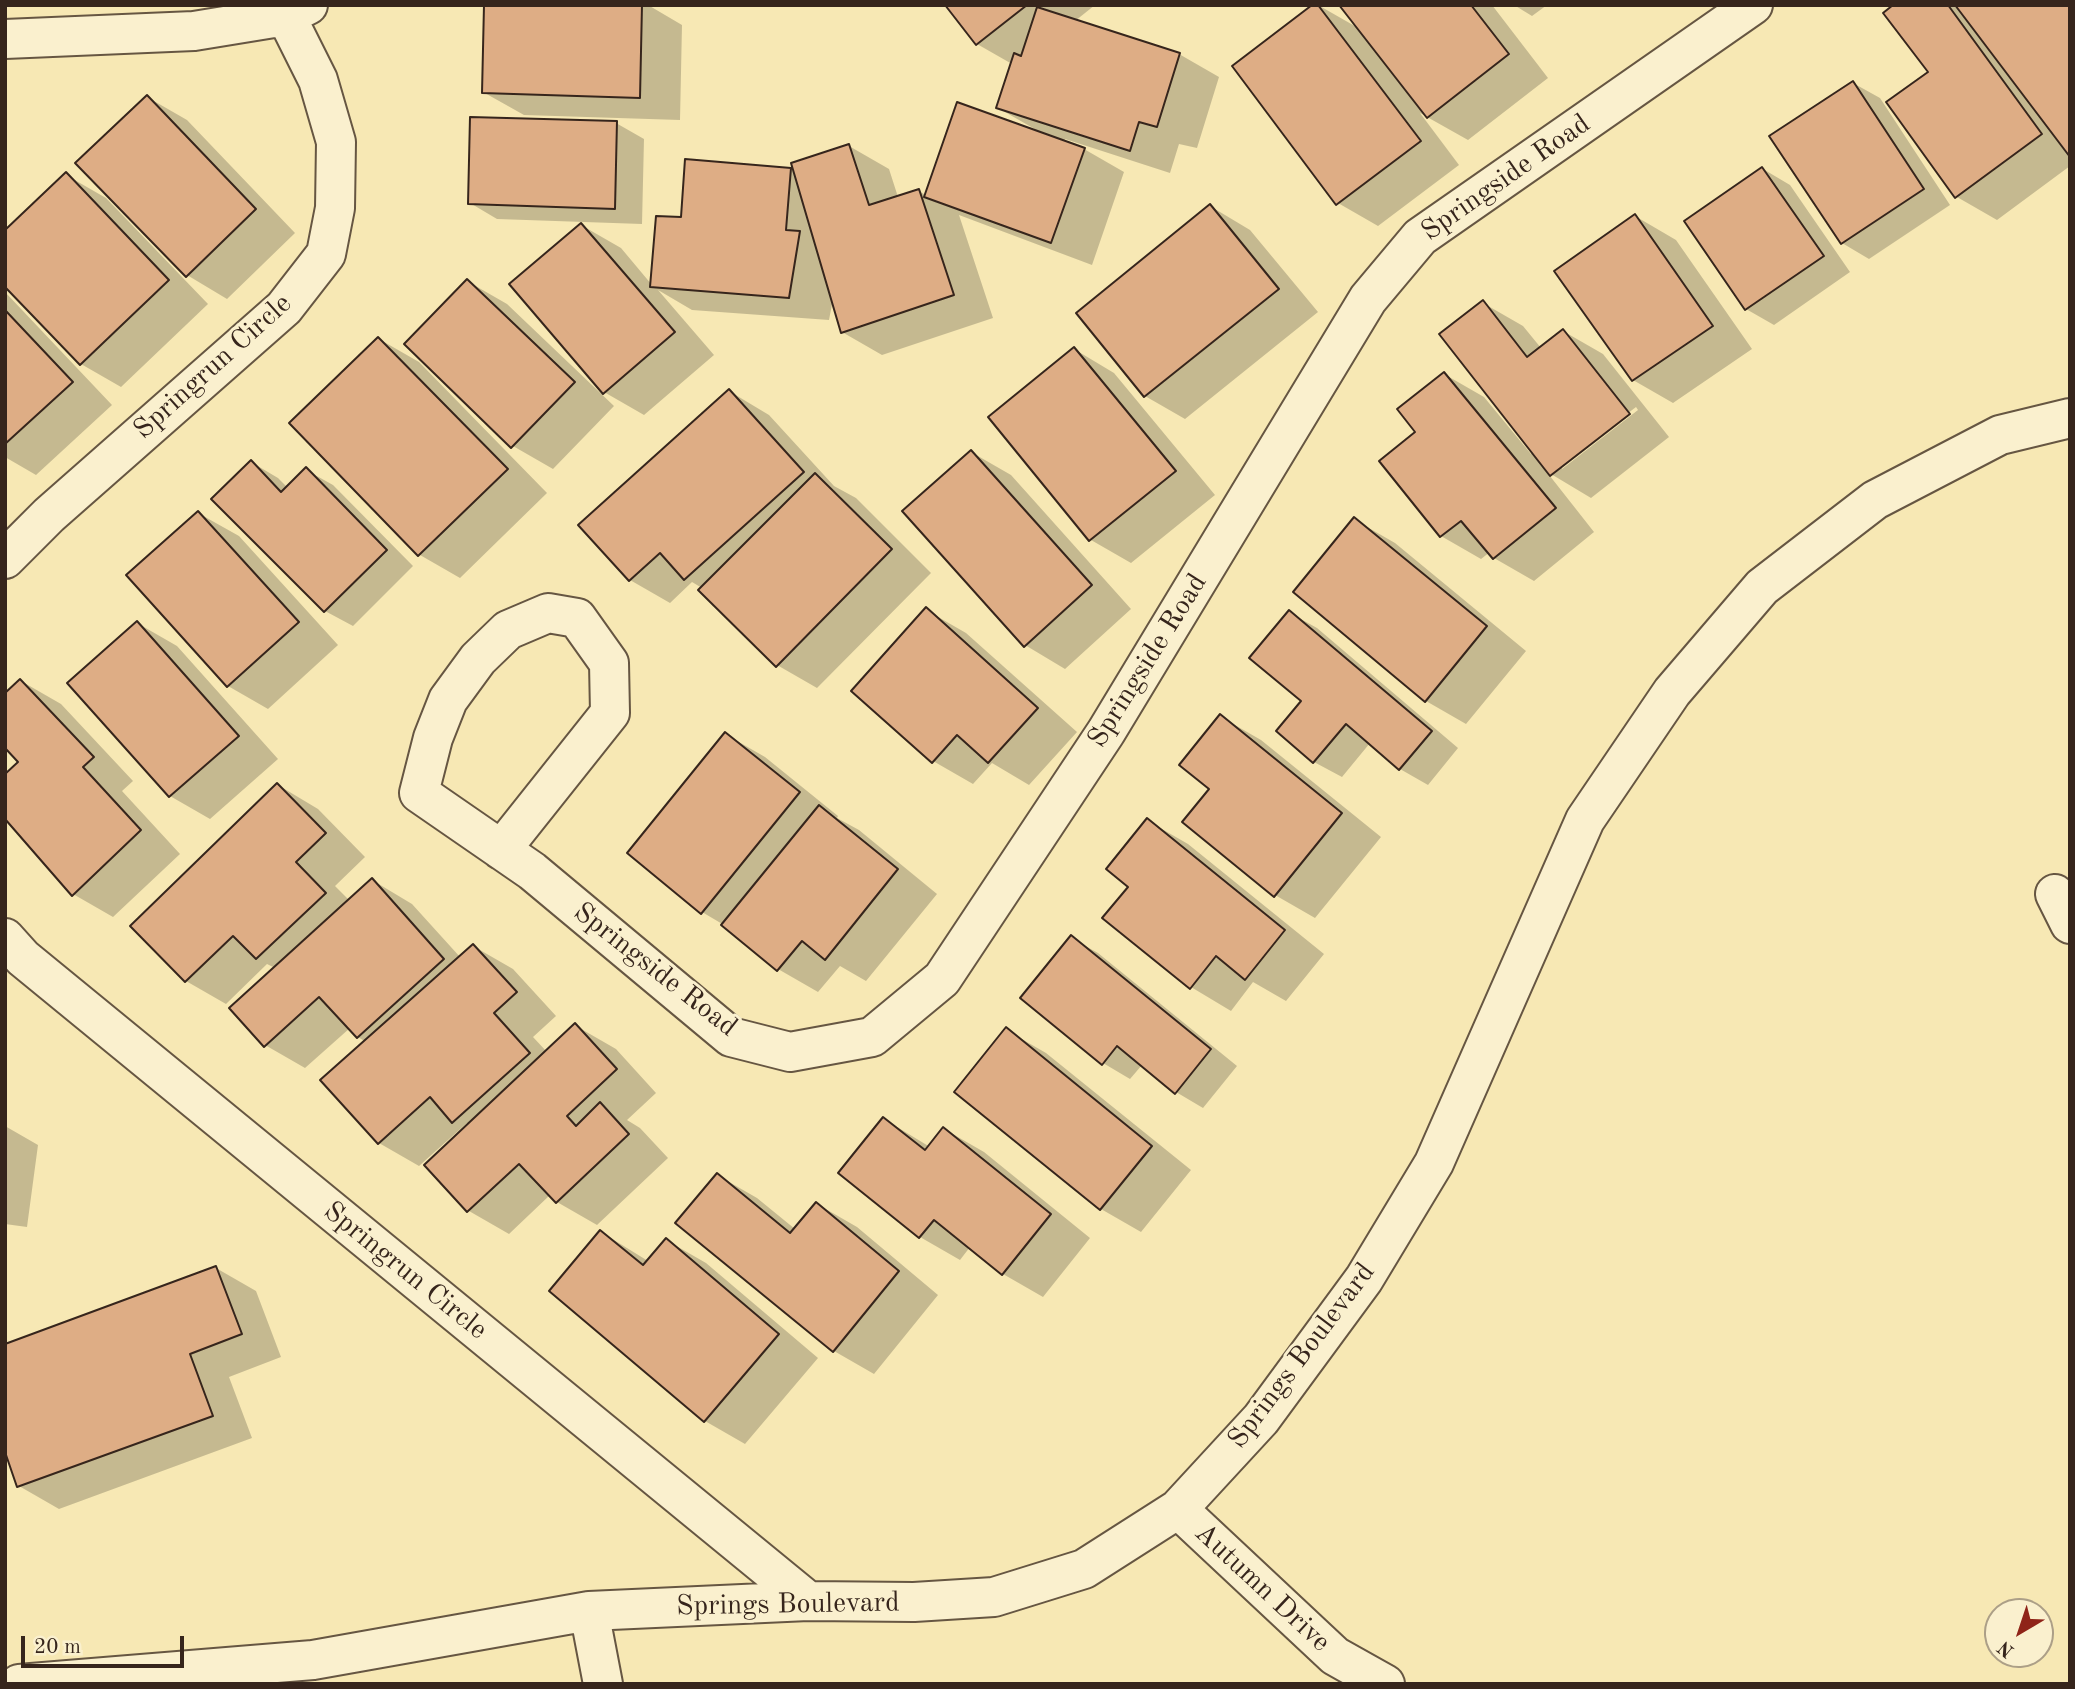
<!DOCTYPE html>
<html>
<head>
<meta charset="utf-8">
<style>
	body { margin:0 }
	#map { position:relative; width:2075px; height:1689px; overflow:hidden; background:#f7e8b4; font-family:"Old Standard TT",serif }
	canvas { display:block }
	.frame { position:absolute; inset:0; border:7px solid #36251c; pointer-events:none }
	.north { position:absolute; left:1984px; top:1598px; width:70px; height:70px; box-sizing:border-box; background:#faf0ce; border:2px solid #ac9f87; border-radius:50%; rotate:219deg; font-size:19px; font-weight:700; line-height:28px; text-align:center; color:#36251c }
	.north::after { content:''; display:block; margin:auto; width:24px; height:32px; background:#8f2418; clip-path:polygon(50% 0,100% 100%,50% 72%,0 100%) }
	.scale { position:absolute; left:21px; top:1636px; width:163px; height:32px; box-sizing:border-box; border:4px solid #36251c; border-top:0; padding-left:9px; font-size:21px; line-height:24px; white-space:nowrap; color:#36251c; -webkit-text-stroke:5px #faf0ce; paint-order:stroke }
</style>
</head>
<body>
<div id="map">
<canvas width="2075" height="1689"></canvas>
<div class="frame"></div>
<div class="north">N</div>
<div class="scale">20 m</div>
</div>
<script>
const context = document.querySelector('canvas').getContext('2d');
context.lineJoin = 'round';
function fill(path, color) { context.fillStyle = color; context.fill(path, 'evenodd'); }
function strokePath(path, color, width, dash) { context.strokeStyle = color; context.lineWidth = width; context.lineCap = dash ? 'butt' : 'round'; context.setLineDash(dash || []); context.stroke(path); }
function drawText(font, color, halo, rows, align = 'center') {
  context.font = font + ' "Old Standard TT",serif'; context.lineWidth = 6; context.setLineDash([]); context.textBaseline = 'middle'; context.strokeStyle = halo; context.fillStyle = color; for (const [text, x, y, turn = 0] of rows) {
    context.save(); context.translate(x, y); context.rotate((+turn || 0) * Math.PI / 180); context.textAlign = isNaN(turn) ? turn : align; if (halo) context.strokeText(text, 0, 0); context.fillText(text, 0, 0); context.restore();
  }
}
const shadow = new Path2D(`
	M 486,5 L 648,5 L 682,25 L 680,120 L 524,115 L 483,92 Z
	M 947,5 L 1095,5 L 1075,21 L 1179,54 L 1219,77 L 1197,148 L 1179,144 L 1170,173 L 1065,139 L 1064,142 L 1084,149 L 1124,172 L 1092,265 L 959,215 L 993,318 L 882,355 L 842,332 L 833,299 L 829,320 L 692,310 L 658,290 L 714,355 L 644,415 L 604,392 L 581,225 L 621,248 L 652,285 L 682,219 L 791,170 L 796,172 L 849,146 L 889,169 L 898,197 L 919,191 L 927,196 L 1039,133 L 1040,132 L 998,108 L 1012,64 L 977,44 Z
	M 1318,5 L 1360,29 L 1341,5 L 1492,5 L 1548,78 L 1468,140 L 1420,113 L 1459,165 L 1378,226 L 1338,203 Z
	M 1514,5 L 1547,5 L 1532,16 Z
	M 1896,5 L 2070,5 L 2070,166 L 1997,220 L 1957,197 L 1889,102 L 1930,73 Z
	M 1853,83 L 1880,98 L 1950,205 L 1869,259 L 1842,243 Z
	M 147,97 L 187,120 L 295,233 L 227,299 L 187,275 Z
	M 616,123 L 644,139 L 642,224 L 497,219 L 470,203 Z
	M 1763,169 L 1790,185 L 1850,272 L 1774,325 L 1746,309 L 1686,222 Z
	M 66,175 L 106,198 L 208,304 L 121,387 L 81,364 Z
	M 1210,206 L 1250,230 L 1318,312 L 1185,419 L 1145,396 Z
	M 1635,216 L 1676,240 L 1752,349 L 1673,403 L 1633,380 Z
	M 467,281 L 507,304 L 614,406 L 553,469 L 513,446 Z
	M 5,292 L 112,405 L 36,475 L 5,457 Z
	M 1483,303 L 1523,326 L 1541,348 L 1563,331 L 1603,354 L 1669,437 L 1591,498 L 1546,471 L 1594,532 L 1534,581 L 1494,558 L 1490,552 L 1481,559 L 1441,536 L 1418,432 L 1444,374 L 1484,397 L 1531,454 L 1533,452 ZM 1636,407 L 1638,410 L 1562,469 L 1562,464 Z
	M 379,339 L 419,362 L 547,493 L 460,578 L 420,555 L 292,423 Z
	M 1074,349 L 1114,373 L 1215,495 L 1131,563 L 1091,540 L 990,418 Z
	M 729,391 L 769,415 L 834,486 L 856,498 L 931,573 L 817,688 L 777,665 L 702,588 L 692,582 L 670,603 L 630,580 Z
	M 971,452 L 1011,475 L 1131,609 L 1065,669 L 1025,645 Z
	M 251,462 L 278,478 L 288,488 L 306,470 L 333,485 L 413,566 L 353,626 L 325,611 L 214,499 Z
	M 198,513 L 239,536 L 338,645 L 268,709 L 228,686 Z
	M 1355,520 L 1395,543 L 1526,651 L 1466,724 L 1426,701 Z
	M 926,610 L 966,633 L 1077,732 L 1029,785 L 992,763 L 973,784 L 933,761 Z
	M 1290,613 L 1317,628 L 1458,748 L 1428,785 L 1400,769 L 1370,743 L 1342,777 L 1314,762 L 1278,731 L 1304,701 Z
	M 137,623 L 177,646 L 278,759 L 210,819 L 170,796 L 70,683 Z
	M 21,681 L 61,704 L 133,781 L 122,791 L 180,854 L 113,917 L 73,894 L 21,762 Z
	M 1221,717 L 1261,740 L 1381,837 L 1315,918 L 1275,895 L 1185,822 L 1211,789 Z
	M 725,734 L 765,757 L 838,816 L 837,818 L 859,830 L 937,894 L 866,981 L 840,966 L 818,992 L 778,969 L 724,925 L 702,912 Z
	M 278,785 L 318,809 L 365,857 L 335,886 L 350,901 L 372,880 L 412,904 L 460,957 L 473,946 L 513,969 L 556,1016 L 533,1037 L 547,1052 L 576,1026 L 616,1049 L 656,1093 L 627,1120 L 640,1128 L 668,1158 L 597,1225 L 557,1202 L 550,1195 L 509,1234 L 469,1211 L 426,1166 L 469,1125 L 467,1123 L 419,1166 L 379,1143 L 366,1042 L 358,1037 L 350,1028 L 305,1068 L 265,1045 L 275,968 L 267,964 L 226,1004 L 186,981 Z
	M 1148,821 L 1188,844 L 1324,954 L 1286,1001 L 1253,982 L 1231,1011 L 1191,987 L 1130,886 Z
	M 1071,938 L 1098,953 L 1237,1066 L 1203,1108 L 1176,1092 L 1142,1065 L 1130,1079 L 1103,1063 Z
	M 1006,1030 L 1046,1053 L 1191,1170 L 1141,1232 L 1101,1209 L 956,1091 Z
	M 884,1119 L 930,1147 L 944,1129 L 984,1152 L 1090,1238 L 1043,1297 L 1003,1274 L 970,1247 L 960,1260 L 920,1237 L 841,1172 Z
	M 5,1126 L 38,1145 L 27,1227 L 5,1224 Z
	M 717,1175 L 757,1198 L 795,1229 L 817,1204 L 857,1227 L 938,1295 L 874,1374 L 834,1351 L 677,1223 Z
	M 601,1232 L 648,1261 L 666,1240 L 706,1263 L 818,1358 L 745,1444 L 705,1421 L 551,1291 Z
	M 216,1268 L 256,1291 L 281,1357 L 229,1377 L 252,1438 L 59,1509 L 19,1486 Z`);
const building = new Path2D(`
	M 484,5 L 642,5 L 640,98 L 482,93 Z
	M 945,5 L 1027,5 L 976,45 Z
	M 1312,5 L 1318,5 L 1421,141 L 1336,205 L 1232,66 Z
	M 1339,5 L 1471,5 L 1509,54 L 1427,118 Z
	M 1893,5 L 1948,5 L 2042,134 L 1955,198 L 1886,102 L 1928,72 L 1883,13 Z
	M 1955,5 L 2070,5 L 2070,157 Z
	M 1037,7 L 1180,53 L 1157,127 L 1139,122 L 1130,151 L 996,108 L 1014,53 L 1021,56 Z
	M 1853,81 L 1924,189 L 1841,244 L 1769,136 Z
	M 147,95 L 256,209 L 186,277 L 75,163 Z
	M 957,102 L 1085,148 L 1051,243 L 924,197 Z
	M 470,117 L 617,121 L 615,209 L 468,204 Z
	M 849,144 L 869,205 L 919,189 L 954,295 L 841,333 L 791,163 Z
	M 685,159 L 791,168 L 786,230 L 800,231 L 789,298 L 650,287 L 656,216 L 681,217 Z
	M 1762,167 L 1824,256 L 1745,310 L 1684,221 Z
	M 66,172 L 169,280 L 80,365 L 5,287 L 5,230 Z
	M 1210,204 L 1279,289 L 1144,397 L 1076,313 Z
	M 1635,214 L 1713,326 L 1632,381 L 1554,271 Z
	M 581,223 L 675,332 L 603,394 L 509,284 Z
	M 467,279 L 575,382 L 511,448 L 404,344 Z
	M 1483,300 L 1527,357 L 1563,329 L 1630,414 L 1550,476 L 1439,334 Z
	M 5,310 L 73,382 L 5,444 Z
	M 378,337 L 508,469 L 418,556 L 289,423 Z
	M 1074,347 L 1176,471 L 1089,541 L 988,417 Z
	M 1444,372 L 1556,508 L 1493,559 L 1461,521 L 1440,537 L 1379,461 L 1415,432 L 1397,409 Z
	M 729,389 L 804,472 L 684,580 L 660,553 L 629,581 L 578,525 Z
	M 971,450 L 1092,585 L 1024,647 L 902,511 Z
	M 251,460 L 281,492 L 306,467 L 387,550 L 324,612 L 211,499 Z
	M 815,473 L 892,549 L 776,667 L 698,590 Z
	M 198,511 L 299,622 L 227,687 L 126,575 Z
	M 1354,517 L 1487,626 L 1425,702 L 1293,592 Z
	M 926,607 L 1038,708 L 988,763 L 957,735 L 932,763 L 851,691 Z
	M 1289,610 L 1432,731 L 1399,770 L 1346,724 L 1313,763 L 1276,731 L 1301,701 L 1249,658 Z
	M 137,621 L 239,736 L 169,797 L 67,683 Z
	M 20,679 L 94,757 L 83,767 L 141,830 L 72,896 L 5,819 L 5,774 L 18,762 L 5,748 L 5,693 Z
	M 1220,714 L 1342,813 L 1274,897 L 1182,822 L 1209,789 L 1179,765 Z
	M 725,732 L 800,792 L 701,914 L 627,853 Z
	M 277,783 L 326,833 L 296,862 L 326,893 L 256,959 L 233,936 L 185,982 L 130,926 Z
	M 819,805 L 898,869 L 825,960 L 802,941 L 777,971 L 721,925 Z
	M 1147,818 L 1285,930 L 1245,980 L 1216,956 L 1190,989 L 1102,918 L 1128,887 L 1106,869 Z
	M 372,878 L 444,959 L 357,1038 L 319,997 L 264,1047 L 229,1008 Z
	M 1071,935 L 1211,1049 L 1175,1094 L 1117,1046 L 1102,1065 L 1020,998 Z
	M 473,944 L 517,992 L 494,1013 L 530,1053 L 452,1123 L 430,1097 L 378,1144 L 320,1080 Z
	M 575,1023 L 617,1069 L 567,1116 L 576,1126 L 600,1102 L 629,1134 L 556,1203 L 519,1164 L 467,1212 L 424,1165 Z
	M 1006,1027 L 1152,1146 L 1100,1210 L 954,1092 Z
	M 883,1117 L 925,1150 L 943,1127 L 1051,1214 L 1002,1275 L 934,1220 L 919,1238 L 838,1173 Z
	M 717,1173 L 790,1233 L 816,1202 L 899,1271 L 833,1352 L 675,1223 Z
	M 600,1230 L 643,1265 L 666,1238 L 779,1334 L 704,1422 L 549,1291 Z
	M 216,1266 L 242,1334 L 190,1354 L 213,1416 L 17,1487 L 5,1452 L 5,1344 Z`);
const street = new Path2D(`
	M 5,39 L 194,31 L 286,16 L 308,5
	M 5,559 L 49,515 L 284,308 L 326,254 L 335,208 L 336,142 L 318,80 L 286,16
	M 501,850 L 610,713 L 609,663 L 577,618 L 548,613 L 508,630 L 478,659 L 448,700 L 433,738 L 419,793 L 532,871 L 731,1037 L 790,1052 L 872,1037 L 942,979 L 1106,732 L 1368,299 L 1420,237 L 1753,5
	M 2055,894 L 2070,924
	M 5,938 L 23,958 L 808,1601
	M 1178,1509 L 1335,1656 L 1385,1684
	M 589,1611 L 603,1684
	M 19,1684 L 313,1660 L 589,1611 L 808,1601 L 914,1602 L 994,1597 L 1084,1569 L 1178,1509 L 1261,1419 L 1364,1279 L 1434,1163 L 1585,820 L 1672,692 L 1762,587 L 1875,500 L 2000,435 L 2070,418`);
const streetNames = [
	["Springside Road",1506,178,-35],
	["Springrun Circle",213,367,-42],
	["Springside Road",1148,661,-58],
	["Springside Road",655,970,38],
	["Springrun Circle",405,1271,39],
	["Springs Boulevard",1302,1356,-53],
	["Autumn Drive",1262,1588,43],
	["Springs Boulevard",788,1605,-1]
];
fill(shadow, '#0003');
fill(building, '#dead85');
strokePath(building, '#36251c', 2);
strokePath(street, '#665642', 42);
strokePath(street, '#faf0ce', 38);
drawText('28px', '#36251c', '#faf0ce', streetNames);
</script>
</body>
</html>
